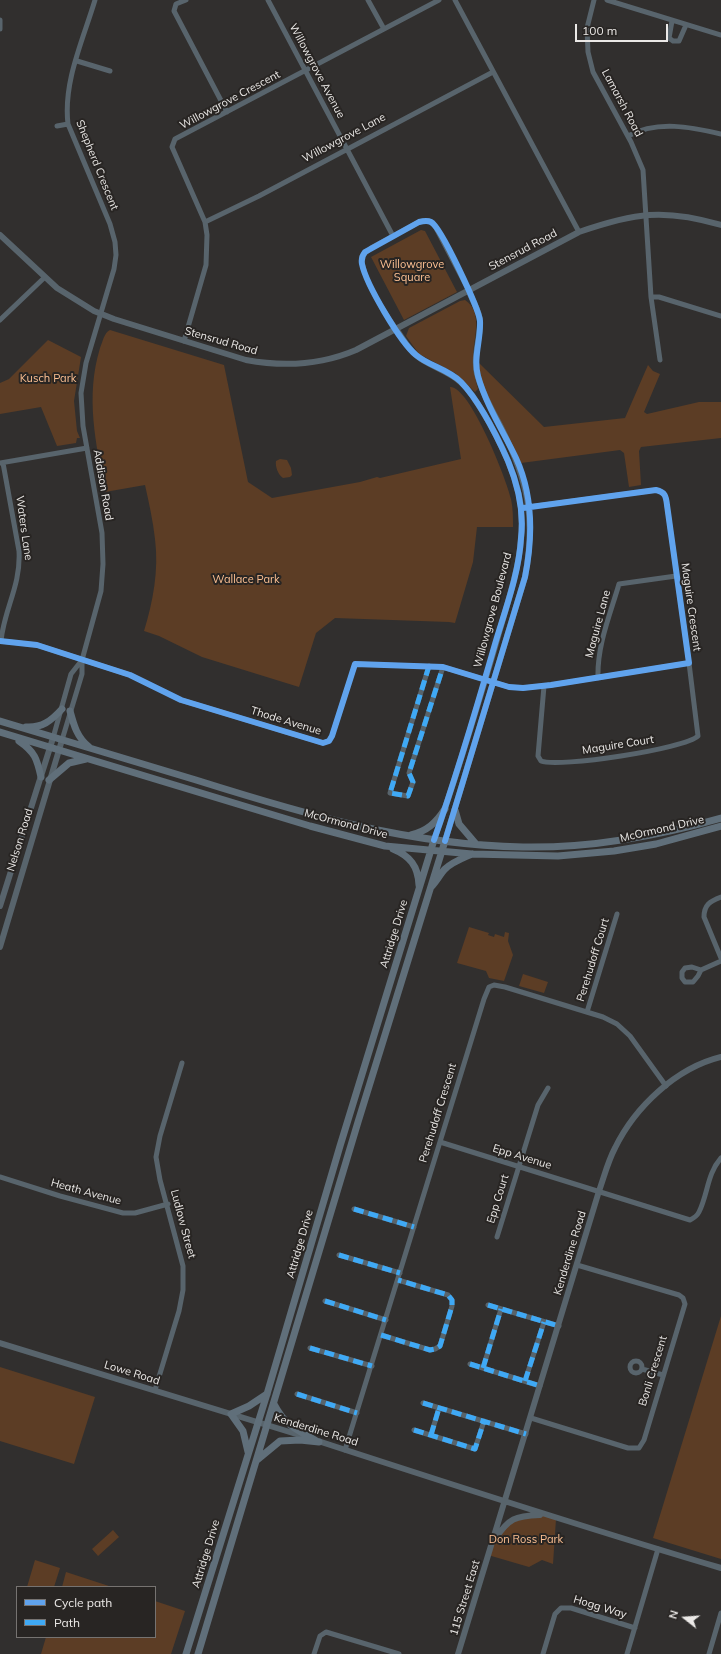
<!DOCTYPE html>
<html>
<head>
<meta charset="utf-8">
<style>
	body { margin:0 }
	#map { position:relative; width:721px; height:1654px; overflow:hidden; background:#312f2e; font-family:Mulish,sans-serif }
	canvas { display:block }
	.legend { position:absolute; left:16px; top:1586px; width:140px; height:52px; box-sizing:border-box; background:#282523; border:1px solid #767371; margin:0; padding:5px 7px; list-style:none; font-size:12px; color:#ebe9e7 }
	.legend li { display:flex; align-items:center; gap:8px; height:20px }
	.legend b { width:20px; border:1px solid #767371 }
	.north { position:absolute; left:665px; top:1598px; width:40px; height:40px; -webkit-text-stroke:3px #282523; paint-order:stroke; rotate:287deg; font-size:11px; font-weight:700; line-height:16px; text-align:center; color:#ebe9e7 }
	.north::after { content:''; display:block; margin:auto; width:14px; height:18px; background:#ebe9e7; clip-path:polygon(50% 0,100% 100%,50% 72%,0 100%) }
	.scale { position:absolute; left:575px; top:24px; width:93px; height:18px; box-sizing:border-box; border:2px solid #ebe9e7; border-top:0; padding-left:5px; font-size:12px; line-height:14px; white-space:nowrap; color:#ebe9e7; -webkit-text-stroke:3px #282523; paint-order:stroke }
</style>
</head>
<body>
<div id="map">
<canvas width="721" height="1654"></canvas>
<ul class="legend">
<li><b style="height:5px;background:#60a3ed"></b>Cycle path</li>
<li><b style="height:5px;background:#3fa9f5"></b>Path</li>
</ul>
<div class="north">N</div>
<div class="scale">100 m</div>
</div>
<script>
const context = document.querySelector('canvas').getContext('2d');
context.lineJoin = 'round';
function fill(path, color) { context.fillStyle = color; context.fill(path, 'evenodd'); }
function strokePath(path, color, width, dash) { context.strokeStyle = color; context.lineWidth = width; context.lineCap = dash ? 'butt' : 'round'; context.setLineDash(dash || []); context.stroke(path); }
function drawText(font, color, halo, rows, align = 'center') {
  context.font = font + ' Mulish,sans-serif'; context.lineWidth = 4; context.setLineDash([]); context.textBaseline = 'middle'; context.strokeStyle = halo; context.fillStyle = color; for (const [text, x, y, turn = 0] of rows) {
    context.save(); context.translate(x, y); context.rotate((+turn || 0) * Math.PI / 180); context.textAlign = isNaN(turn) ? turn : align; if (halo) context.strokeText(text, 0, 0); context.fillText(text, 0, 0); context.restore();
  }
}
const green = new Path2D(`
	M 421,230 L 425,231 L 457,292 L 404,320 L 371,257 Z
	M 465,300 C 484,312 473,340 473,357 C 472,368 475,378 478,389 L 475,392 L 455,373 L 419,354 L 406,336 L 409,328 L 460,301 Z
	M 110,330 L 224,365 L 248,482 L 272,498 L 360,482 L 377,477 L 380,478 L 461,459 L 450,387 C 470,386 507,480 511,499 C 513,508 513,518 513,527 L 477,527 L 473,562 L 455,623 L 449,622 L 335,618 L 316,633 L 299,687 L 202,657 L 159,636 L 144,631 C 153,602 159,570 155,539 C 153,521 149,503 145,485 L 105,492 C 96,443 85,397 100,348 C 103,341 104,333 110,330 Z
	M 48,340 L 81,357 L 74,401 L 77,431 L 80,438 L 77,438 L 76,443 L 57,446 L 41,407 L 0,414 L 0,383 L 9,379 Z
	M 479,363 L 544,427 L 625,418 L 648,365 L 653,371 L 660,374 L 644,412 L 647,414 L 699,402 L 721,402 L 721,438 L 641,447 L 639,451 L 641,485 L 629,487 L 624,453 L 620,450 L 521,463 C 508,431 481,399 479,363 Z
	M 280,459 L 287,460 L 291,468 L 292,475 L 290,477 L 283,478 C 278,475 275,466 276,461 Z
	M 469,927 L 489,933 L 488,935 L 494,937 L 495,934 L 504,937 L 505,932 L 509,933 L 508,941 L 513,955 L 504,981 L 489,978 L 486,971 L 457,963 Z
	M 523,974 L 548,982 L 544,993 L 519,986 Z
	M 721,1316 L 721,1559 L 653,1538 Z
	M 0,1367 L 95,1397 L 74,1464 L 0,1441 Z
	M 544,1515 L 556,1519 L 553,1564 L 542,1560 L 529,1567 L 488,1555 C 492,1541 503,1521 518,1516 C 526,1514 536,1515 544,1515 Z
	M 113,1530 L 119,1537 L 98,1556 L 92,1549 Z
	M 35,1560 L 60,1568 L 54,1587 L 27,1587 Z
	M 66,1572 L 112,1587 L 62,1587 Z
	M 155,1601 L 185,1611 L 171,1654 L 41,1654 L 46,1637 L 155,1637 Z`);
const minor = new Path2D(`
	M 186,0 L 176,4 L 174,11 L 227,112
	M 268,0 L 393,236
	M 368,0 L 384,29
	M 455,0 L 579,232
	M 594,0 L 587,28 L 588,52 L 593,72 L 631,142 L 643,170 L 651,297 L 659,297 L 721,316
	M 607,0 L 721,35
	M 0,20 L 0,29
	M 672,21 L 669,38 L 673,41 L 679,41 L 686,25
	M 77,61 L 110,71
	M 57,126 L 68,124
	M 628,136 C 657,120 691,127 721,134
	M 205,222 L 259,196 L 493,72
	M 651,297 L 660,360
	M 0,320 L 45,277
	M 396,329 C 385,313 360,276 362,256 L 371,248 L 419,222 C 427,220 430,220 435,226 L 469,291
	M 184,341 L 206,265 L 207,235 L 205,222 L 172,147 L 175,139 L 439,0
	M 0,463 L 87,448
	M 0,641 L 37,645 L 130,675 L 181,700 L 323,743 L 329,741 L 332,736 L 355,664 L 443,667 L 509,687 L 523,688 L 551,685 L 689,663 L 667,505 C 666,496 665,492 656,490 L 521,508
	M 1,641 C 4,609 21,586 19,551 L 3,463
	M 429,666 L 390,793 L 408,796 L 413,782 L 409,773 L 443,667
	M 598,678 C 597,645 610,615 619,584 L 676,576
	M 544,686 L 538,756 L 541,761 C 558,768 685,749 698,736 L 689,663
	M 53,738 L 71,674 L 82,660
	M 62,740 L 82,674 L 82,660 L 101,591 L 103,564 L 102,533 L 83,426 L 81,393 L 86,363 L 114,269 L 116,255 L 115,242 L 110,224 L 68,124 C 63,82 83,40 95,0
	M 721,897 C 710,901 704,905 704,917 L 721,958
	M 701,970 L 698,976 L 693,982 L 685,982 L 682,978 L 682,972 L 685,968 L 692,967 L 701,970 L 721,961
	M 587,1012 L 617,914
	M 440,1142 L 690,1220 C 694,1218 697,1216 699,1212 C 708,1194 707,1174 721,1158
	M 0,1177 L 60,1196 L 123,1213 L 135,1213 L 168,1204
	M 354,1209 L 414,1227
	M 497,1237 L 538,1105 L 548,1088
	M 339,1255 L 400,1273
	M 325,1301 L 386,1320
	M 488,1305 L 559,1326
	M 381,1335 L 430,1350 L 435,1349 L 440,1346 L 452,1306 L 452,1300 L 448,1295 L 398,1280
	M 310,1348 L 372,1366
	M630 1367a6 6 0 1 1 12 0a6 6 0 1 1-12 0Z
	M 470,1364 L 540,1386
	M 483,1368 L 501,1309
	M 642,1369 L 663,1375
	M 525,1381 L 544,1322
	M 155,1390 L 179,1311 L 183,1290 L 183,1266 L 160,1180 L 156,1157 L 160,1136 L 182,1063
	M 297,1394 L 357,1413
	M 423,1403 L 526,1434
	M 531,1418 L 628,1448 L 639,1448 L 644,1440 L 685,1304 L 683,1298 L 679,1295 L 577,1265
	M 414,1430 L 475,1449 L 484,1421
	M 431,1435 L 439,1408
	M 345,1450 L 484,999 L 489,987 L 494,985 L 505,987 L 603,1017 L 617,1024 L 630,1036 L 666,1086
	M 314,1654 L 320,1636 L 326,1632 L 399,1654
	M 543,1654 L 555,1614 L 561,1608 L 571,1608 L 635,1628
	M 627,1654 L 658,1549
	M 709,1654 L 721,1613`);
const tertiary = new Path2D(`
	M 0,235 L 57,288 L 94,311 L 114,319 L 246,360 C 284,367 321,365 356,350 L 579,232 C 634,213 664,208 721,225
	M 396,329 C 404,340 410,352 421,359 C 442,372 456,373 472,395 C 493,426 517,471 521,508 C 526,555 507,602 495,647 C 476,711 457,776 434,840
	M 445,841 L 525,577 C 536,518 528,482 502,429 C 493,411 482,394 477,374 C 473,356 480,340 480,322 C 480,311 472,301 469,291
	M 0,906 L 53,738
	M 0,947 L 62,740
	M 0,1343 L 306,1437
	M 315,1440 C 450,1484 585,1528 721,1568
	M 495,1539 C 509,1518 515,1516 540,1515
	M 458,1654 L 599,1191 C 604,1177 608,1161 615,1148 C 635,1107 676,1068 721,1057`);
const secondary = new Path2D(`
	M 70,711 C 74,726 77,737 89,747
	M 0,721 C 65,741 131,760 196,780 C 304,814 408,845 523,847 C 589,848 658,836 721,818
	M 26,727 C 42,728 51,721 62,709
	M 0,732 L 310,826 L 385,846 L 472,854 L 558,856 L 614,851 L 656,844 L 721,826
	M 19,741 C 35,752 37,759 41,777
	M 49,780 L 69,763 L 86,759
	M 455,810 L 459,824 L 476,844
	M 411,835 C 427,831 436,823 445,809
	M 393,849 C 410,856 418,866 419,885
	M 431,887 C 437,881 440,874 445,869 C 452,862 463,858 472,854
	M 274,1404 C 285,1425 295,1429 315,1440
	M 248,1452 L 243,1431 L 231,1414 L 249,1406 L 267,1394
	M 257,1460 L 280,1441 L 300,1440 L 319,1442
	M 186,1654 L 267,1394 L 340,1146 L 434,840
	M 198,1654 L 358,1122 L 445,841`);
const quiet = new Path2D(`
	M 429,666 L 390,793 L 408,796 L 413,782 L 409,773 L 443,667
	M 354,1209 L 414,1227
	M 339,1255 L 400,1273
	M 325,1301 L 386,1320
	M 488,1305 L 559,1326
	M 381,1335 L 430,1350 L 435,1349 L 440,1346 L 452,1306 L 452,1300 L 448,1295 L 398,1280
	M 310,1348 L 372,1366
	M 470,1364 L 540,1386
	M 483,1368 L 501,1309
	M 525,1381 L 544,1322
	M 297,1394 L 357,1413
	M 423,1403 L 526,1434
	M 414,1430 L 475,1449 L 484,1421
	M 431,1435 L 439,1408`);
const cycleway = new Path2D(`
	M 0,641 L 37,645 L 130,675 L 181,700 L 323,743 L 329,741 L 332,736 L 355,664 L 443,667 L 509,687 L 523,688 L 551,685 L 689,663 L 667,505 C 666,496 665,492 656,490 L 523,508
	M 434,840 C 457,775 476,710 495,644 C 505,610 519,574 521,538 C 524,512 518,485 508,461 C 496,434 481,403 461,382 C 448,369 429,366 416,355 C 400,342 366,284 362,264 C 361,259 362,256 365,252 L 419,222 C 423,221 427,220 431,222 C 441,227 479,309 480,321 C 481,340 473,357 478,376 C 486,405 503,431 516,458 C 533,495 533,537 525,577 L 445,841`);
const streetNames = [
	["Willowgrove Avenue",317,71,62],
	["Willowgrove Crescent",230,100,-28],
	["Lamarsh Road",622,103,62],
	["Willowgrove Lane",344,138,-28],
	["Shepherd Crescent",97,165,68],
	["Stensrud Road",523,250,-28],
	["Stensrud Road",221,341,16],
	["Addison Road",103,485,80],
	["Waters Lane",24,528,82],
	["Maguire Crescent",691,607,82],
	["Willowgrove Boulevard",493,610,-75],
	["Maguire Lane",598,624,-75],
	["Thode Avenue",286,721,17],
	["Maguire Court",618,745,-9],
	["McOrmond Drive",346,824,15],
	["McOrmond Drive",662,829,-13],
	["Nelson Road",20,840,-73],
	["Attridge Drive",394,934,-73],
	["Perehudoff Court",593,960,-73],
	["Perehudoff Crescent",438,1113,-73],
	["Epp Avenue",522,1157,17],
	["Heath Avenue",86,1192,15],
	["Epp Court",498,1199,-73],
	["Ludlow Street",183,1224,75],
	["Attridge Drive",300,1244,-74],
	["Kenderdine Road",570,1253,-73],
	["Bonli Crescent",653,1371,-73],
	["Lowe Road",132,1373,17],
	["Kenderdine Road",316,1430,17],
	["Attridge Drive",206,1554,-73],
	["115 Street East",465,1598,-73],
	["Hogg Way",600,1607,17]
];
const parkNames = [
	["Willowgrove",412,265],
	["Square",412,278],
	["Kusch Park",48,379],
	["Wallace Park",246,580],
	["Don Ross Park",526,1540]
];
fill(green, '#5c3d25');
strokePath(minor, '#58646c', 5);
strokePath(tertiary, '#58646c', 6);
strokePath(secondary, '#606f7a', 7);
strokePath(quiet, '#3fa9f5', 5, [10, 5]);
strokePath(cycleway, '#60a3ed', 6);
drawText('11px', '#ebe9e7', '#282523', streetNames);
drawText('11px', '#fec193', '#282523', parkNames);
</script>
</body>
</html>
